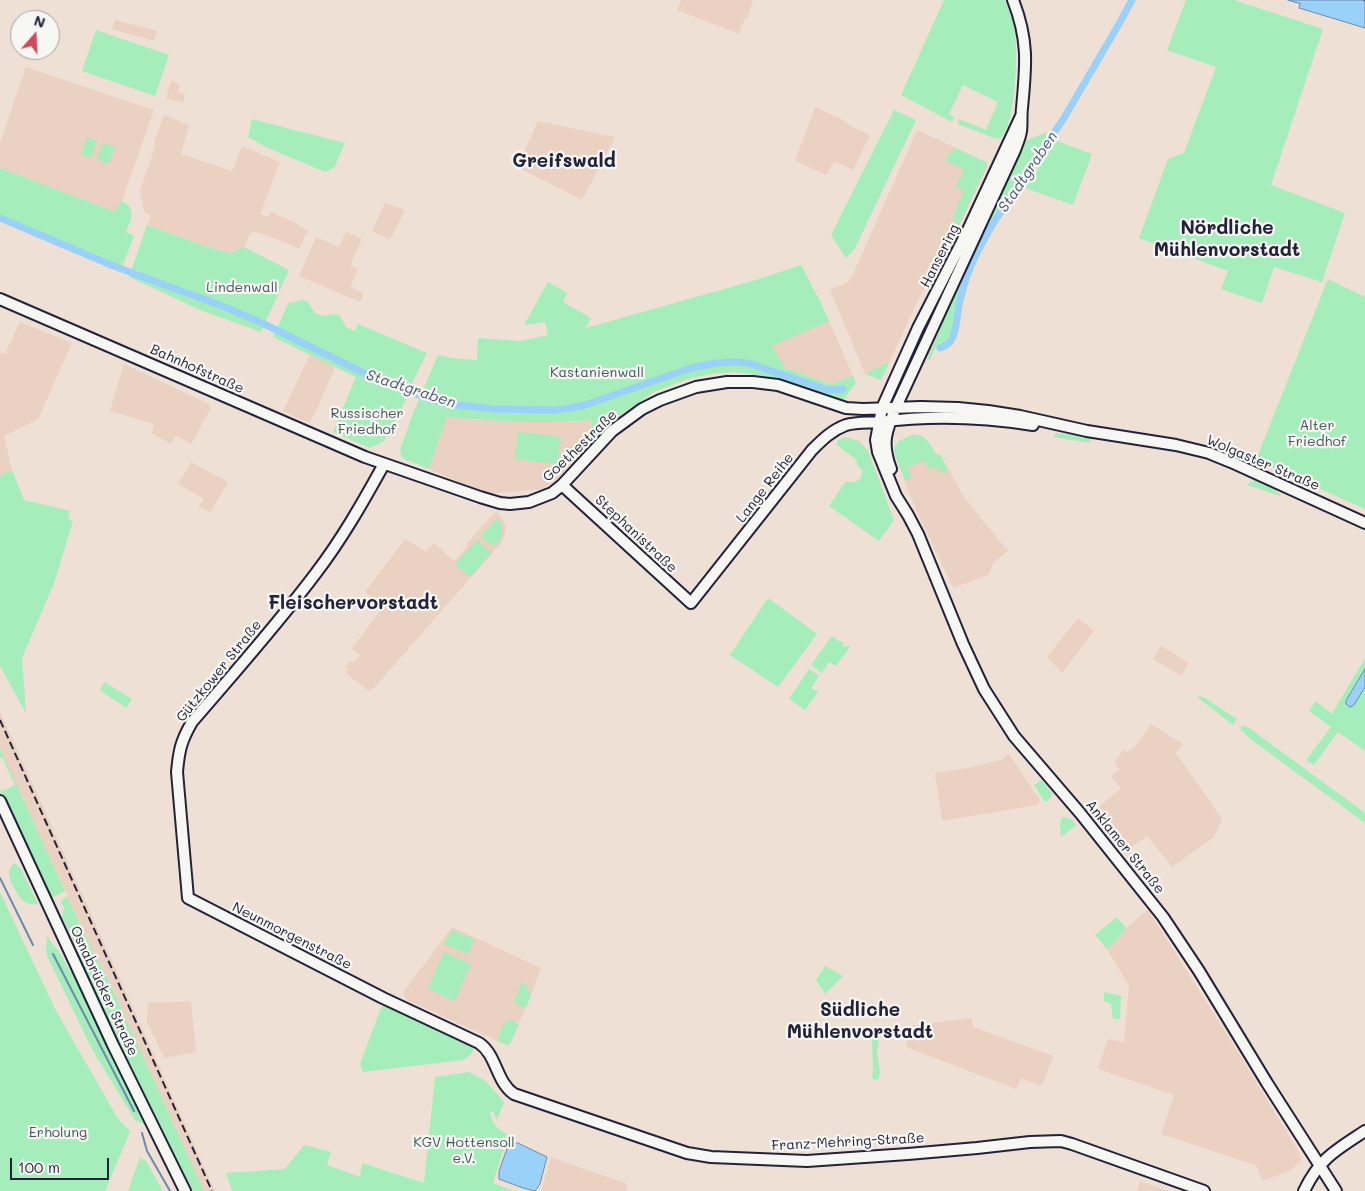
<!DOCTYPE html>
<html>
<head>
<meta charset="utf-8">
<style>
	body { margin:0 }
	#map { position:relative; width:1365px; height:1191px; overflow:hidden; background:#efe0d5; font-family:Mali,sans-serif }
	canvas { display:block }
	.north { position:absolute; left:10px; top:10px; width:50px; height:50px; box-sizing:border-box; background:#f6f6f2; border:1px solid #a1a1a9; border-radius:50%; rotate:19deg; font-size:14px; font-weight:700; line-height:20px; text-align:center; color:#22223b }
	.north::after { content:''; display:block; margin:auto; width:18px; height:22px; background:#d1495b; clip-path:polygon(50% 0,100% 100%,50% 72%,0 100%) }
	.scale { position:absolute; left:10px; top:1158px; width:99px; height:22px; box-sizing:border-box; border:2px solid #22223b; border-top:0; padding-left:6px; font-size:15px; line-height:18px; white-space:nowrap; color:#22223b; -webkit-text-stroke:4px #f6f6f2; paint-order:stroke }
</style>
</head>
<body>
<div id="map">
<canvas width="1365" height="1191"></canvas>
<div class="north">N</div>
<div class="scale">100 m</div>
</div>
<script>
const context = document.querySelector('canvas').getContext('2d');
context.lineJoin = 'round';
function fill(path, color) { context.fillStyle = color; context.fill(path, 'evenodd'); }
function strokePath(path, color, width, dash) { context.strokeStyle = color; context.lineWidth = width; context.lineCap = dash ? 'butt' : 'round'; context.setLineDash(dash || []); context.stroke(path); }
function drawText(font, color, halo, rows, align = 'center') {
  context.font = font + ' Mali,sans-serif'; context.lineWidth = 4.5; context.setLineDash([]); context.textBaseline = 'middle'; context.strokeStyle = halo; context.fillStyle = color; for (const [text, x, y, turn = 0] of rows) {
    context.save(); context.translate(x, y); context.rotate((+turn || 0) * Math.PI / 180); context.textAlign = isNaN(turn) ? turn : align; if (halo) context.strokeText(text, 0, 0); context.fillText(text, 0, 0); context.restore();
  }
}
const built = new Path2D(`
	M 681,0 L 753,0 L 747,18 L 745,18 L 739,34 L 677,10 Z
	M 115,20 L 157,31 L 154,41 L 112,29 Z
	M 26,67 L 154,110 L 122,201 L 120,201 L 116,212 L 0,168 L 0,143 Z
	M 171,81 L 180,84 L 178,92 L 185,94 L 183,103 L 166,98 Z
	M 815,107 L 843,120 L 851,126 L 870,135 L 853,170 L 834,161 L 826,175 L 795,161 Z
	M 164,115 L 189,125 L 181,154 L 232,171 L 242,146 L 280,162 L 260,214 L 268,217 L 271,212 L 298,224 L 297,225 L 308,231 L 299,249 L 287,243 L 252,231 L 244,247 L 232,253 L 204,246 L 148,225 L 151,216 L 144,211 L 140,191 L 156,144 L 154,143 Z
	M 538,121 L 615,137 L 582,200 L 517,167 Z
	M 917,130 L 986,162 L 987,168 L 957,230 L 919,298 L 890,361 L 865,374 L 830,290 L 848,282 L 855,270 Z
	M 385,203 L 405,210 L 390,240 L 372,231 Z
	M 346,232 L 362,239 L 350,265 L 358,269 L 350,287 L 364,293 L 360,302 L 299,276 L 316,237 L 339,247 Z
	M 829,321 L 853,376 L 832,384 L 784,368 L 772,346 Z
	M 20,322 L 72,343 L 38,419 L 4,436 L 12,470 L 0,476 L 0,353 L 5,354 Z
	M 310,354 L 335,367 L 318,407 L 309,423 L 283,411 Z
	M 124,364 L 209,404 L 211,408 L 191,444 L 176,435 L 171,444 L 152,433 L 154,424 L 110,411 Z
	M 447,417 L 480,420 L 571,422 L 591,420 L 593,440 L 558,479 L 542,489 L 494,493 L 483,492 L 429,469 Z
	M 912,435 L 916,435 L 925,438 L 937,455 L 940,454 L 963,495 L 979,516 L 1008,551 L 995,561 L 988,575 L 953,588 L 925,528 L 924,528 L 904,481 L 905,480 L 894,452 L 896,445 L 899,441 Z
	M 191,462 L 228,482 L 210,513 L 199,506 L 204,499 L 178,484 Z
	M 496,511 L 502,519 L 506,526 L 505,534 L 502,542 L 373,689 L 371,691 L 367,690 L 346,673 L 349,670 L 345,667 L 351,661 L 353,663 L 360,655 L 352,648 L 384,606 L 365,592 L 405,539 L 426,552 L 434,543 L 454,561 L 468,546 L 466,544 Z
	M 1078,618 L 1094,631 L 1062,673 L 1047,657 Z
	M 1161,646 L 1189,663 L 1181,676 L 1153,659 Z
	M 0,712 L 35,789 L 215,1191 L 204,1191 L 106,975 L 95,956 L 0,748 Z
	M 1151,724 L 1183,744 L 1176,753 L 1222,819 L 1214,837 L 1172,867 L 1149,838 L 1146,837 L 1124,852 L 1092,813 L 1121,788 L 1111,776 L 1119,770 L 1114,762 L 1123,750 L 1127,752 L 1133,749 Z
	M 1009,754 L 1040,800 L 1038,805 L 942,821 L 935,773 L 968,768 L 1001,760 Z
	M 1148,910 L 1238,1052 L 1300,1154 L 1301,1159 L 1300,1162 L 1289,1171 L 1262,1181 L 1257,1166 L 1161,1134 L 1174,1095 L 1098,1069 L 1108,1039 L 1124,1042 L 1129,986 L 1107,949 L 1119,938 L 1126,928 Z
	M 452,927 L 541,968 L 531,995 L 509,1045 L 506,1045 L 407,1000 L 403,993 Z
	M 191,1001 L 196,1052 L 164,1058 L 147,1022 L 148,1003 Z
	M 972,1018 L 973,1027 L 1053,1056 L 1042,1086 L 1021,1078 L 1016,1089 L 906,1047 L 909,1026 Z
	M 551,1157 L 567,1163 L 628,1184 L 626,1191 L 541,1191 Z
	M 1140,1181 L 1169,1191 L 1137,1191 Z`);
const green = new Path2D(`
	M 944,0 L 1005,0 C 1009,11 1014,22 1015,34 C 1018,53 1016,129 999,139 L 991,137 L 958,124 L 959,119 L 986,130 L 998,102 L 963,85 L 949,114 L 954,117 L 952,122 L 901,95 Z
	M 1186,0 L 1234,0 L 1323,29 L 1271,185 L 1345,213 L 1322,282 L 1274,267 L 1262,303 L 1221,289 L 1228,271 L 1139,238 L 1168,159 L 1184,153 L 1216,67 L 1167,50 Z
	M 96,30 L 169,55 L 155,96 L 82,71 Z
	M 894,110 L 916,120 L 855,248 L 846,258 L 831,235 Z
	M 252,119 L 345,143 L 334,168 L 325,172 L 266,147 L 248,137 Z
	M 1045,133 L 1048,135 L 994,219 L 967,272 L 961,292 L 953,334 L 950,339 L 935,348 L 930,360 L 927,359 L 939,332 L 941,320 L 1020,143 Z
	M 87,137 L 97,141 L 91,158 L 81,154 Z
	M 1057,141 L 1092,154 L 1073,205 L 1025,188 Z
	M 103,143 L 115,147 L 109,164 L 97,160 Z
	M 955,148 L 986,162 L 987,165 L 959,225 L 954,222 L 956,218 L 953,216 L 964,191 L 956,187 L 964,169 L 946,161 L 950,151 L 953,152 Z
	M 0,168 L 116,212 L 120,201 C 138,207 131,219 126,232 L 134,236 L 120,272 L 0,220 Z
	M 147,225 L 204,246 L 231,253 L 244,247 L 289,270 L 261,332 L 200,310 L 129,277 Z
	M 801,265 L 821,303 L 829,321 L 772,346 L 785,368 L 831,384 L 853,376 L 856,383 L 843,401 L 794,384 L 763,376 L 735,372 L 712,374 L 688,379 L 654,392 L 605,425 L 593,440 L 591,420 C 544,424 494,421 447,417 L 429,469 L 402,458 L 400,450 L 414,411 L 438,355 L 452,358 L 477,360 L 478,338 L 521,341 L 548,335 L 545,322 L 524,325 L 548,282 L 567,293 L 563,302 L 591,318 L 586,328 L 756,280 Z
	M 1328,279 L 1365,297 L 1365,509 L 1256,460 Z
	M 303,300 L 308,302 L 315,313 L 323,316 L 335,314 L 340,316 L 346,327 L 355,331 L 358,324 L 427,353 L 412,383 L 402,408 L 400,411 L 384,441 L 370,448 L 333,432 L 356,377 L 273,337 L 289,302 L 291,303 Z
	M 890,361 L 881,380 L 865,374 Z
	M 518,432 L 561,437 L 558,464 L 515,459 Z
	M 1056,433 L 1091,437 L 1090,443 L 1053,437 Z
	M 912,435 C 926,433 930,445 937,455 L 940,454 L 948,470 L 941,473 L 937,466 L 929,470 L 924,460 L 907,468 L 912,478 L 905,480 L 896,458 L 894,448 L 899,441 Z
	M 845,437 L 859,441 L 868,451 L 894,520 L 879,541 L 829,506 L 846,481 C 856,485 862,480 862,470 L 856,464 L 858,461 L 837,445 L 838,440 Z
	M 12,470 L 24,500 L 70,511 L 68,519 L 73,521 L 54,583 L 22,658 L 26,713 L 0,666 L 0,476 Z
	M 1255,480 L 1277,489 L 1276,492 L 1281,494 L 1280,496 L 1247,485 L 1252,481 Z
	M 497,518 C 505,526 502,534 499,543 L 491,545 L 481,536 Z
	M 477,540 L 491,553 L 470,577 L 455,564 Z
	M 768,598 L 817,634 L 778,687 L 730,655 Z
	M 832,636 L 840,642 L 841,641 L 843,642 L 843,646 L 845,647 L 848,646 L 850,647 L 836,666 L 829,662 L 822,673 L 811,665 Z
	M 1365,658 L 1365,669 L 1354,705 L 1365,687 L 1365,751 L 1338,732 L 1314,765 L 1306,760 L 1331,727 L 1309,711 L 1316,701 L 1332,714 Z
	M 809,669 L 819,676 L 811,688 L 818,692 L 805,710 L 789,699 Z
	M 104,682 L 132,699 L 126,708 L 100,690 Z
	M 1198,696 L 1205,698 L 1237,719 L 1233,725 L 1198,698 Z
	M 1243,726 L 1248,727 L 1365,813 L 1365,823 L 1249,738 L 1241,730 L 1241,727 Z
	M 0,748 L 65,891 L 51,898 L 49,895 L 48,895 L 0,795 L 2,788 L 3,791 L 15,785 L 2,757 L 0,758 Z
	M 1041,780 L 1052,793 L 1052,796 L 1047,801 L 1044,801 L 1034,785 Z
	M 1062,817 L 1071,819 L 1076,825 L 1061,837 L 1060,823 Z
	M 15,863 L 21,869 L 38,904 C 25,906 20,899 14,888 C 12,883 9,878 9,873 C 9,868 12,865 15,863 Z
	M 0,892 L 56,1011 L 117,1117 L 130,1132 L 105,1191 L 0,1191 Z
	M 67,896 L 95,956 L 106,975 L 204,1191 L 189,1191 L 87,980 L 79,957 L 81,955 L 62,917 L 64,908 L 61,901 Z
	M 1117,917 L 1126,928 L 1119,938 L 1107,949 L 1095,935 Z
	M 452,930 L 474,939 L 468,954 L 444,944 Z
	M 47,936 L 62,956 L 70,972 L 72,971 L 82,986 L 149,1128 L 145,1125 L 135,1120 L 92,1049 L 48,958 L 46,949 Z
	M 444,952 L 471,964 L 455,1001 L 428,989 Z
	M 825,966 L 843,976 L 825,994 L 816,980 Z
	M 522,981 L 531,995 L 526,1008 L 517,1004 L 515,1001 Z
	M 1104,992 L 1121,996 L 1120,1019 L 1113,1019 L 1111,1004 L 1104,1001 Z
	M 385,1004 L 474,1046 C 474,1053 469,1056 464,1060 L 363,1072 L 360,1064 L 381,1008 Z
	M 510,1020 L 519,1024 L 510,1044 L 508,1045 L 497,1041 L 505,1022 Z
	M 872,1038 L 879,1039 L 877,1052 L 880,1072 L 878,1080 L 872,1079 L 873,1069 Z
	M 469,1072 C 477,1076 484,1079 490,1086 C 495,1091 499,1097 504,1102 L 497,1120 L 493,1111 L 490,1112 C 493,1129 502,1132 516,1138 L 505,1145 L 493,1183 L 515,1191 L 232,1191 L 226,1173 L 285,1169 L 304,1145 L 331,1152 L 327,1165 L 360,1177 L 362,1163 L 424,1183 L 435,1077 Z
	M 140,1157 L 146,1161 L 163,1191 L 128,1191 Z`);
const water = new Path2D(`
	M 1288,0 L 1365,0 L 1365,28 L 1299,8 L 1300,4 Z
	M 1365,669 L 1365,687 L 1354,705 L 1350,707 L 1346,704 L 1346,701 Z
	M 518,1143 L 547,1157 L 540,1184 L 535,1191 L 523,1188 L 499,1179 L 499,1171 L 508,1146 Z`);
const stream = new Path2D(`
	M 0,878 L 33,945
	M 53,954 L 134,1111
	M 142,1133 L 147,1151 L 170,1191`);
const canal = new Path2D(`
	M 0,218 L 111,265 L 181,291 L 220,305 L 262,323 L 372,377 L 429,399 L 448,404 L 493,409 L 555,410 L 570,408 L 585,405 L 691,368 L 716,363 L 734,362 L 748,363 L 828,390 L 836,390 L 843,389
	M 940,348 C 945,346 950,344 952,339 C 958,327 957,309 961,297 C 967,269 981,244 996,219 L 1064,118 L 1119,24 L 1132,0`);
const ferry = new Path2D(`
	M 1363,0 L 1365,1`);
const secondary = new Path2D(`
	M 1021,116 L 967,232 L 918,328 L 882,408 L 876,440 L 878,452 L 896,496 L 908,515 L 918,534 L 963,644 L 984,689 L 1014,736 L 1080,813 L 1163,917 L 1199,971 L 1267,1083 L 1336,1191
	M 0,299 L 365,457 L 480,497 L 500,503 L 510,504 L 529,502 L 552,493 L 562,485 L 612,431 L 642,409 L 660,400 L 696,387 L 727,382 L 753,382 L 778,385 L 846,408 L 863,409 L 921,407 L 958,408 L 988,411 L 1020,416 L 1087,431 L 1176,445 L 1209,453 L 1231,462 L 1365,523
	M 384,464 C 363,502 342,539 316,573 C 277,625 234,673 192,722 C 181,741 179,750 177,772 L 188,898 L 383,998 L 479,1043 C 497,1055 496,1082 514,1094 L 687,1153 L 711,1157 L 807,1161 L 908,1154 L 977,1148 L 1030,1142 L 1061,1141 L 1072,1144 L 1204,1191
	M 891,469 C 881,443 886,431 896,407 L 1015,150 C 1017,144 1020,138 1021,131 C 1022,124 1021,116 1022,108 C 1026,66 1029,41 1013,0
	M 562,485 L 691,603 L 812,450 C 822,440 832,430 846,425 C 856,422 869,423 880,422 C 931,415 982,417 1033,425
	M 0,801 L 113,1045 L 185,1191
	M 1304,1191 C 1320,1158 1336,1150 1365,1131`);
const rail = new Path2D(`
	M 0,720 L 212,1191`);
const streetNames = [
	["Hansering",940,256,-63],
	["Bahnhofstraße",197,369,24],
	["Goethestraße",580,446,-44],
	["Wolgaster Straße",1263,463,23],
	["Lange Reihe",765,488,-52],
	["Stephanistraße",636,534,43],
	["Gützkower Straße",219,671,-51],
	["Anklamer Straße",1125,847,51],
	["Neunmorgenstraße",292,936,27],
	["Osnabrücker Straße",104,991,65],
	["Franz-Mehring-Straße",848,1142,-3]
];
const parkNames = [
	["Lindenwall",242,288],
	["Kastanienwall",597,373],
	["Russischer",367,414],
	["Friedhof",367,430],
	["Alter",1317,426],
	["Friedhof",1317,442],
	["Erholung",58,1133],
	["KGV Hottensoll",464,1143],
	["e.V.",464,1159]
];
const waterNames = [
	["Stadtgraben",1028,172,-56],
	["Stadtgraben",411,389,18]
];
const districtNames = [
	["Greifswald",564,161],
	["Nördliche",1227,228],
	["Mühlenvorstadt",1227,250],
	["Fleischervorstadt",353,603],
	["Südliche",860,1010],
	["Mühlenvorstadt",860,1032]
];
fill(built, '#ead1c1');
fill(green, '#a5edba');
fill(water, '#9ad1f9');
strokePath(water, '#6a8bad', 1);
strokePath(stream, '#6a8bad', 2);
strokePath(canal, '#9ad1f9', 7);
strokePath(ferry, '#465774', 1, [6, 5]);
strokePath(secondary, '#22223b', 14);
strokePath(secondary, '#f6f6f2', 10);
strokePath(rail, '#22223b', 2, [8, 4]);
drawText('14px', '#22223b', '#f6f6f2', streetNames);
drawText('14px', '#43555b', '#f6f6f2', parkNames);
drawText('italic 15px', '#465774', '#f6f6f2', waterNames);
drawText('bold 19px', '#22223b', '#f6f6f2', districtNames);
</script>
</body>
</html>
